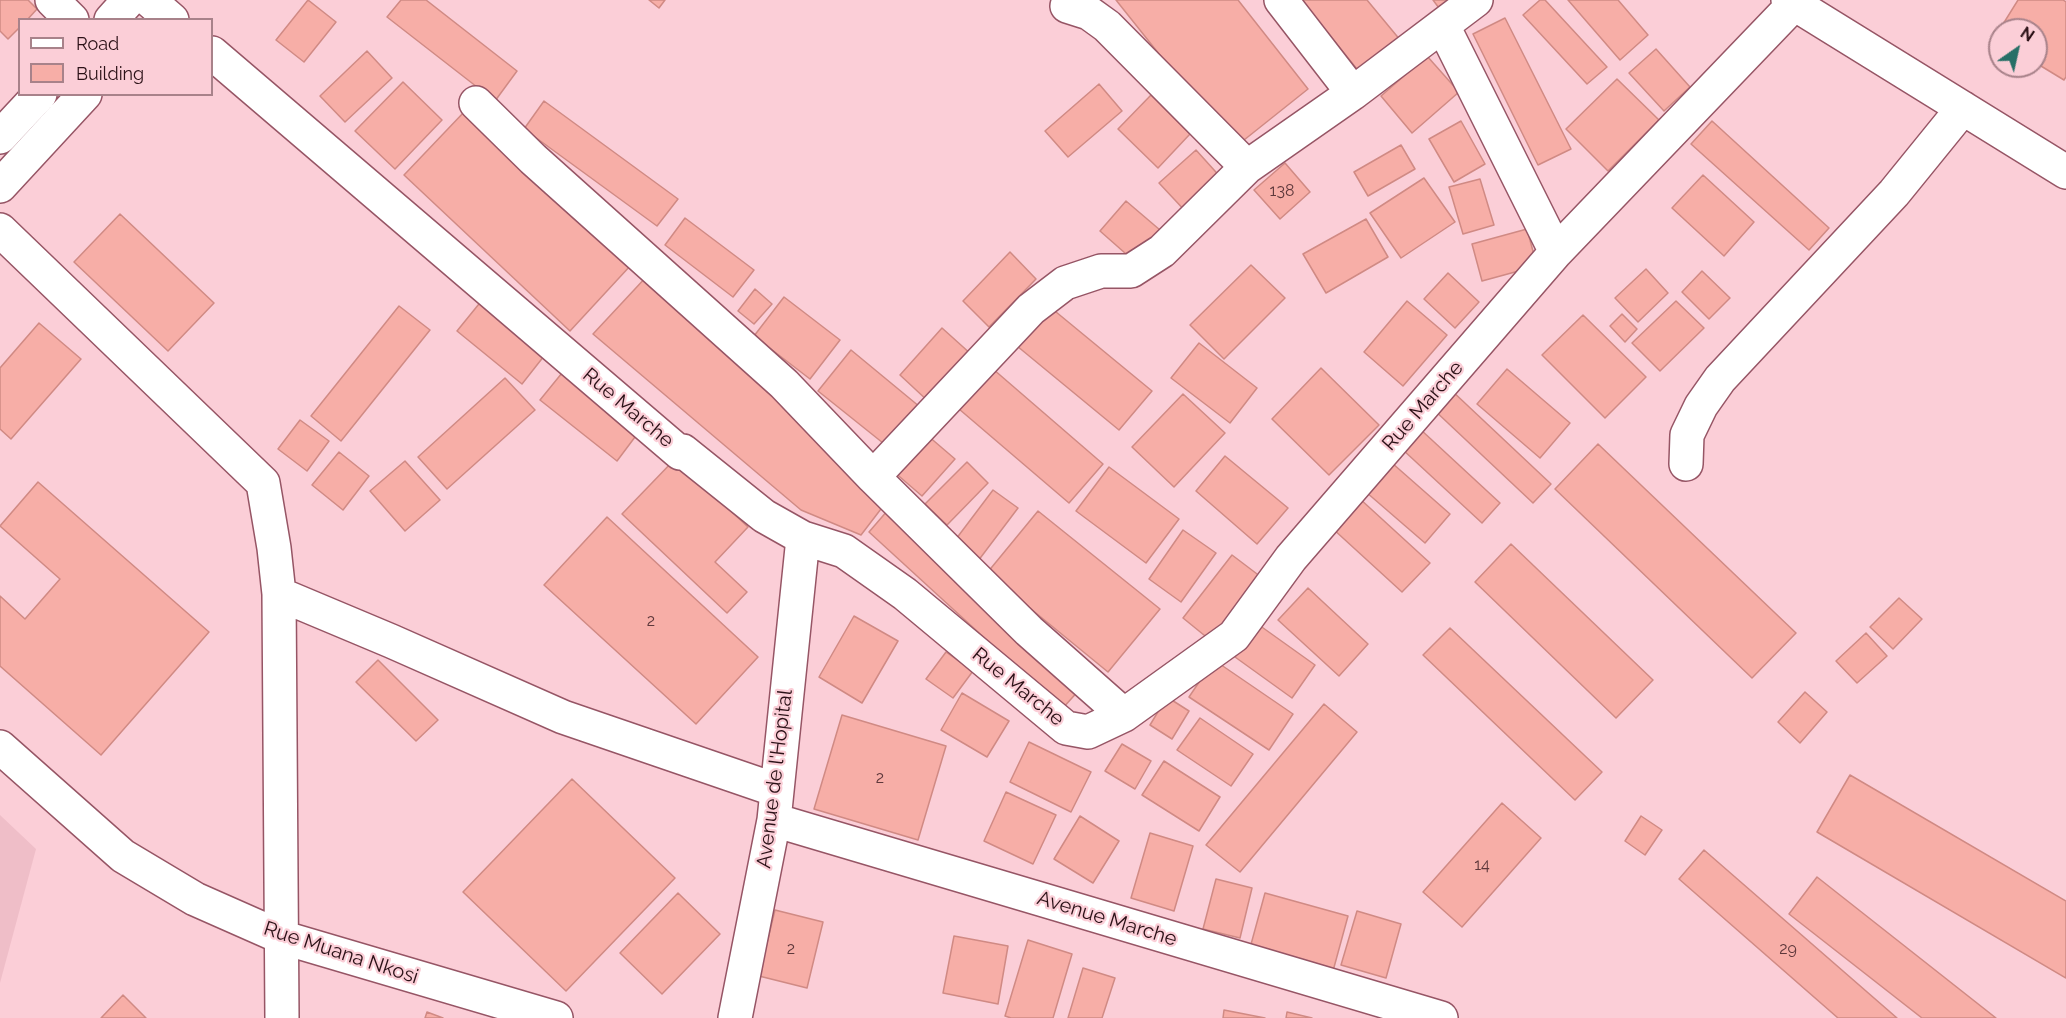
<!DOCTYPE html>
<html>
<head>
<meta charset="utf-8">
<style>
	body { margin:0 }
	#map { position:relative; width:2066px; height:1018px; overflow:hidden; background:#fbced7; font-family:Raleway,sans-serif }
	canvas { display:block }
	.legend { position:absolute; left:18px; top:18px; width:195px; height:78px; box-sizing:border-box; background:#fbced7; border:2px solid #a8828a; margin:0; padding:8px 10px; list-style:none; font-size:18px; color:#2b1117 }
	.legend li { display:flex; align-items:center; gap:12px; height:30px }
	.legend b { width:30px; border:2px solid #a8828a }
	.north { position:absolute; left:1988px; top:18px; width:60px; height:60px; box-sizing:border-box; background:#fbced7; border:2px solid #a8828a; border-radius:50%; rotate:34deg; font-size:16px; font-weight:700; line-height:24px; text-align:center; color:#2b1117 }
	.north::after { content:''; display:block; margin:auto; width:21px; height:27px; background:#276f67; clip-path:polygon(50% 0,100% 100%,50% 72%,0 100%) }
</style>
</head>
<body>
<div id="map">
<canvas width="2066" height="1018"></canvas>
<ul class="legend">
<li><b style="height:8px;background:#fff"></b>Road</li>
<li><b style="height:16px;background:#f7aea7"></b>Building</li>
</ul>
<div class="north">N</div>
</div>
<script>
const context = document.querySelector('canvas').getContext('2d');
context.lineJoin = 'round';
function fill(path, color) { context.fillStyle = color; context.fill(path, 'evenodd'); }
function strokePath(path, color, width, dash) { context.strokeStyle = color; context.lineWidth = width; context.lineCap = dash ? 'butt' : 'round'; context.setLineDash(dash || []); context.stroke(path); }
function drawText(font, color, halo, rows, align = 'center') {
  context.font = font + ' Raleway,sans-serif'; context.lineWidth = 4.5; context.setLineDash([]); context.textBaseline = 'middle'; context.strokeStyle = halo; context.fillStyle = color; for (const [text, x, y, turn = 0] of rows) {
    context.save(); context.translate(x, y); context.rotate((+turn || 0) * Math.PI / 180); context.textAlign = isNaN(turn) ? turn : align; if (halo) context.strokeText(text, 0, 0); context.fillText(text, 0, 0); context.restore();
  }
}
const built = new Path2D(`
	M 0,815 L 36,849 L 0,983 Z`);
const building = new Path2D(`
	M 0,0 L 28,0 L 37,9 L 27,20 L 20,20 L 20,27 L 8,39 L 0,31 Z
	M 308,0 L 336,22 L 304,62 L 276,40 Z
	M 401,0 L 426,0 L 517,71 L 495,101 L 387,17 Z
	M 649,0 L 665,0 L 659,8 Z
	M 1116,0 L 1238,0 L 1308,89 L 1234,148 Z
	M 1301,0 L 1367,0 L 1401,41 L 1361,74 Z
	M 1433,0 L 1450,0 L 1439,8 Z
	M 1540,0 L 1545,0 L 1607,67 L 1587,84 L 1523,15 Z
	M 1568,0 L 1618,0 L 1648,35 L 1620,60 Z
	M 2018,0 L 2063,0 L 2066,2 L 2066,77 L 2064,80 L 2036,63 L 2036,30 L 2000,30 L 2000,40 L 1995,37 Z
	M 1505,18 L 1571,149 L 1538,165 L 1473,34 Z
	M 1656,49 L 1690,87 L 1664,111 L 1629,73 Z
	M 367,51 L 392,78 L 345,122 L 320,96 Z
	M 1427,56 L 1459,92 L 1412,133 L 1381,96 Z
	M 1617,79 L 1659,120 L 1608,171 L 1566,129 Z
	M 403,82 L 442,120 L 395,169 L 355,131 Z
	M 1099,84 L 1122,111 L 1068,157 L 1045,131 Z
	M 1151,95 L 1190,134 L 1158,168 L 1118,129 Z
	M 544,101 L 678,199 L 657,226 L 524,129 Z
	M 465,111 L 631,265 L 570,331 L 404,175 Z
	M 1461,121 L 1485,164 L 1454,182 L 1429,139 Z
	M 1712,121 L 1829,228 L 1809,250 L 1691,144 Z
	M 1401,145 L 1415,169 L 1368,196 L 1354,172 Z
	M 1196,150 L 1224,181 L 1188,214 L 1159,183 Z
	M 1285,163 L 1310,192 L 1280,219 L 1254,190 Z
	M 1703,175 L 1754,222 L 1724,256 L 1672,208 Z
	M 1424,178 L 1455,222 L 1401,258 L 1370,213 Z
	M 1480,179 L 1494,225 L 1463,234 L 1449,187 Z
	M 1126,201 L 1160,230 L 1134,261 L 1100,231 Z
	M 120,214 L 214,303 L 168,351 L 74,262 Z
	M 685,218 L 754,270 L 733,297 L 665,245 Z
	M 1366,219 L 1388,257 L 1326,293 L 1303,254 Z
	M 1527,229 L 1537,266 L 1482,281 L 1472,244 Z
	M 1010,252 L 1036,279 L 989,327 L 963,301 Z
	M 1251,265 L 1285,298 L 1224,359 L 1190,325 Z
	M 1646,269 L 1668,293 L 1638,322 L 1615,298 Z
	M 1702,271 L 1730,298 L 1709,319 L 1682,292 Z
	M 1448,273 L 1479,302 L 1455,328 L 1424,299 Z
	M 648,275 L 884,505 L 861,535 L 801,510 L 593,334 Z
	M 755,289 L 772,304 L 754,324 L 738,311 Z
	M 784,297 L 840,340 L 810,379 L 754,336 Z
	M 483,299 L 548,351 L 522,384 L 457,331 Z
	M 1407,301 L 1447,335 L 1403,386 L 1364,352 Z
	M 1676,301 L 1704,328 L 1660,371 L 1632,343 Z
	M 399,306 L 430,330 L 341,441 L 311,416 Z
	M 1050,307 L 1152,391 L 1119,430 L 1017,346 Z
	M 1622,314 L 1637,329 L 1625,342 L 1610,326 Z
	M 1583,315 L 1646,377 L 1605,418 L 1542,355 Z
	M 39,323 L 81,359 L 11,439 L 0,429 L 0,368 Z
	M 942,328 L 972,355 L 929,402 L 900,375 Z
	M 1199,343 L 1257,388 L 1230,423 L 1171,378 Z
	M 851,350 L 920,407 L 888,447 L 818,391 Z
	M 1321,368 L 1379,425 L 1329,475 L 1272,419 Z
	M 993,369 L 1103,464 L 1069,503 L 959,409 Z
	M 1507,369 L 1570,423 L 1540,458 L 1477,404 Z
	M 562,373 L 638,433 L 617,461 L 540,400 Z
	M 505,378 L 535,410 L 447,489 L 418,457 Z
	M 1450,389 L 1551,484 L 1533,503 L 1432,408 Z
	M 1183,394 L 1225,433 L 1174,487 L 1132,447 Z
	M 300,420 L 329,441 L 307,471 L 278,449 Z
	M 1420,429 L 1500,503 L 1482,523 L 1402,449 Z
	M 927,435 L 955,459 L 922,496 L 893,471 Z
	M 1598,444 L 1796,633 L 1752,678 L 1555,489 Z
	M 339,452 L 369,476 L 343,510 L 312,485 Z
	M 1225,456 L 1288,508 L 1257,544 L 1196,491 Z
	M 675,459 L 748,527 L 715,562 L 747,592 L 727,613 L 622,514 Z
	M 405,461 L 440,500 L 405,531 L 370,491 Z
	M 967,462 L 988,483 L 947,525 L 925,504 Z
	M 1392,463 L 1450,514 L 1425,543 L 1366,492 Z
	M 1109,467 L 1179,519 L 1146,563 L 1076,511 Z
	M 38,482 L 209,632 L 101,755 L 0,666 L 0,596 L 25,619 L 60,579 L 0,526 Z
	M 993,490 L 1018,508 L 978,561 L 953,543 Z
	M 1359,498 L 1430,563 L 1402,592 L 1332,528 Z
	M 888,510 L 1081,688 L 1062,709 L 869,532 Z
	M 1038,511 L 1160,609 L 1108,672 L 987,573 Z
	M 607,517 L 758,657 L 696,724 L 544,585 Z
	M 1183,530 L 1216,553 L 1181,602 L 1149,579 Z
	M 1511,544 L 1653,680 L 1616,718 L 1475,582 Z
	M 1232,555 L 1265,580 L 1215,644 L 1183,618 Z
	M 1308,588 L 1368,644 L 1339,676 L 1278,620 Z
	M 1899,598 L 1922,619 L 1893,649 L 1870,627 Z
	M 854,616 L 898,641 L 862,703 L 819,677 Z
	M 1259,625 L 1315,665 L 1292,698 L 1235,657 Z
	M 1450,628 L 1602,772 L 1575,800 L 1423,655 Z
	M 1866,633 L 1887,656 L 1857,683 L 1836,661 Z
	M 946,652 L 973,671 L 953,698 L 926,679 Z
	M 378,660 L 438,720 L 416,741 L 356,682 Z
	M 1214,660 L 1293,714 L 1269,750 L 1189,697 Z
	M 1805,692 L 1827,712 L 1800,743 L 1778,722 Z
	M 962,693 L 1009,721 L 987,757 L 941,730 Z
	M 1167,697 L 1189,711 L 1172,739 L 1150,725 Z
	M 1324,704 L 1357,732 L 1240,872 L 1206,845 Z
	M 842,715 L 946,746 L 918,840 L 814,809 Z
	M 1200,718 L 1253,754 L 1231,786 L 1177,750 Z
	M 1029,742 L 1091,772 L 1071,812 L 1010,782 Z
	M 1122,744 L 1151,761 L 1135,789 L 1105,771 Z
	M 1164,761 L 1220,797 L 1199,831 L 1142,795 Z
	M 1850,775 L 2066,901 L 2066,978 L 1817,832 Z
	M 572,779 L 675,878 L 566,991 L 463,892 Z
	M 1006,792 L 1056,815 L 1033,864 L 984,841 Z
	M 1502,803 L 1541,838 L 1462,927 L 1423,892 Z
	M 1080,816 L 1119,841 L 1093,883 L 1054,859 Z
	M 1641,816 L 1662,830 L 1645,855 L 1625,841 Z
	M 1150,833 L 1193,846 L 1174,911 L 1131,898 Z
	M 1704,850 L 1897,1018 L 1838,1018 L 1679,879 Z
	M 1817,877 L 1996,1018 L 1922,1018 L 1789,914 Z
	M 1216,879 L 1252,888 L 1240,938 L 1203,929 Z
	M 678,893 L 720,934 L 662,994 L 620,953 Z
	M 1265,893 L 1348,916 L 1333,971 L 1250,948 Z
	M 775,910 L 823,922 L 807,988 L 759,976 Z
	M 1357,911 L 1401,924 L 1386,978 L 1341,965 Z
	M 954,936 L 1008,946 L 998,1004 L 943,993 Z
	M 1028,940 L 1072,954 L 1053,1018 L 1011,1018 L 1005,1016 Z
	M 1083,968 L 1115,978 L 1102,1018 L 1068,1018 Z
	M 123,995 L 146,1018 L 101,1018 Z
	M 1224,1010 L 1265,1018 L 1223,1018 Z
	M 427,1012 L 443,1018 L 425,1018 Z
	M 1287,1012 L 1312,1018 L 1286,1018 Z`);
const street = new Path2D(`
	M 52,0 L 72,20
	M 149,0 L 172,20
	M 1281,0 L 1353,93 L 1476,0
	M 1788,0 L 2066,172
	M 1067,6 L 1089,13 L 1107,26 L 1247,167
	M 111,20 L 129,0
	M 1443,26 L 1556,252
	M 212,53 L 680,453 L 683,451 L 764,516 L 803,538 L 844,551 L 905,594 L 1066,728 L 1088,732 L 1124,715 L 1234,636 L 1291,558 L 1556,252 L 1794,4
	M 476,103 L 533,159 L 784,384 L 873,477 L 1029,631 L 1124,715
	M 0,137 L 40,94
	M 0,186 L 85,94
	M 0,230 L 263,483 L 274,548 L 279,594 L 282,1018
	M 1686,464 L 1687,435 L 1701,406 L 1720,379 L 1894,193 L 1963,108
	M 873,477 L 1031,309 L 1065,283 L 1101,271 L 1131,271 L 1162,251 L 1247,167 L 1353,93
	M 279,594 L 391,641 L 563,717 L 776,790
	M 0,747 L 123,856 L 195,899 L 281,937 L 556,1018
	M 774,820 L 1441,1018
	M 735,1018 L 774,820 L 803,538`);
const numberNames = [
	["138",1282,191],
	["2",651,621],
	["2",880,778],
	["14",1482,865],
	["2",791,949],
	["29",1788,949]
];
const streetNames = [
	["Rue Marche",1423,406,-49],
	["Rue Marche",628,408,40],
	["Rue Marche",1018,687,39],
	["Avenue de l'Hopital",775,779,-83],
	["Avenue Marche",1107,919,17],
	["Rue Muana Nkosi",341,953,18]
];
fill(built, '#efbec8');
fill(building, '#f7aea7');
strokePath(building, '#d08a84', 1.5);
strokePath(street, '#965565', 36);
strokePath(street, '#fff', 33);
drawText('16px', '#5e383b', null, numberNames);
drawText('20px', '#2b1117', '#fbced7', streetNames);
</script>
</body>
</html>
